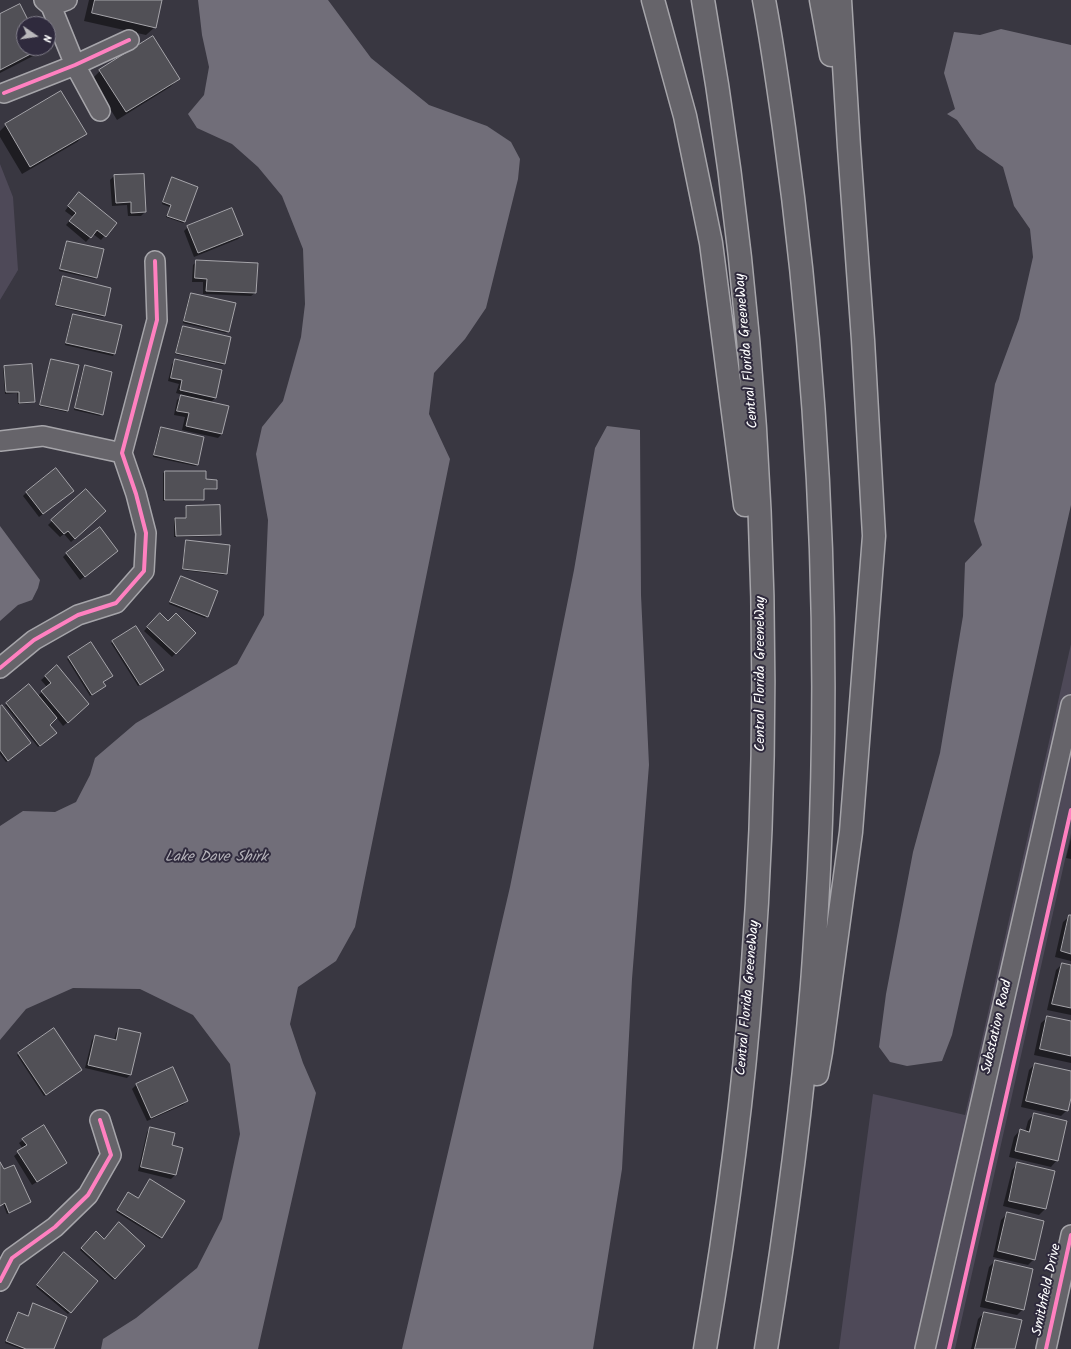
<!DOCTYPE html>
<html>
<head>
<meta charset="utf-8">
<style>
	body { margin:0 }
	#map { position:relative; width:1071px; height:1349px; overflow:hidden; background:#393741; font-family:Kalam,sans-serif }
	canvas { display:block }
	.north { position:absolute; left:16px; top:16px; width:40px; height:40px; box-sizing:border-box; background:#2f2a3d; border:1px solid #827f8b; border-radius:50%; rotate:103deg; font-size:11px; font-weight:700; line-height:16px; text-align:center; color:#fff }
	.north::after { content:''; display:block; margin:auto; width:14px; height:18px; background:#bab9bc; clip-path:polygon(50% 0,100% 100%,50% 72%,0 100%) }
</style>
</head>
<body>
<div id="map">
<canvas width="1071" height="1349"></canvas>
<div class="north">N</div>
</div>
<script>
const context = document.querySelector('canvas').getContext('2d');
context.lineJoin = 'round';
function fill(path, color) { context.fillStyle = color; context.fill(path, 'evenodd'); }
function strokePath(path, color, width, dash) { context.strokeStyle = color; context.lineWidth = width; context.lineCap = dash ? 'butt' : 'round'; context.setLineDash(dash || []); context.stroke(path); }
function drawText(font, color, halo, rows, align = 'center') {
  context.font = font + ' Kalam,sans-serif'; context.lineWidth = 4; context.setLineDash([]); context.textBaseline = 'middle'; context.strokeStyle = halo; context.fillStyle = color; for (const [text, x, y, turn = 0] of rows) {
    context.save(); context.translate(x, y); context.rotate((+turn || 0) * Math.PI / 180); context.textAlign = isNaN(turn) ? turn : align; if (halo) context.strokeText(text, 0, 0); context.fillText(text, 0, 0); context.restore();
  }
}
const green = new Path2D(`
	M 0,164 L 13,197 L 18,270 L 0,300 Z
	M 1071,644 L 1071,833 L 955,1349 L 839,1349 L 873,1094 L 965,1115 Z`);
const water = new Path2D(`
	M 198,0 L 328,0 L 371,58 L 429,105 L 487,126 L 511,142 L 520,159 L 518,179 L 486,308 L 465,339 L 434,373 L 429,414 L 450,459 L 355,927 L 336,961 L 298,987 L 290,1024 L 303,1063 L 316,1093 L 258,1349 L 101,1349 L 103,1339 L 136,1318 L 197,1268 L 222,1219 L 240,1134 L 230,1064 L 193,1015 L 140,989 L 73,988 L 26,1009 L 0,1040 L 0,826 L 23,811 L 55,812 L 76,802 L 90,775 L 95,758 L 136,723 L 237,664 L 264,615 L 268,520 L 256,454 L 262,427 L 283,401 L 301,337 L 305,304 L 303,249 L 282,196 L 258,167 L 232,144 L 197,128 L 188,114 L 204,95 L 209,67 L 202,35 Z
	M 1001,29 L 1071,45 L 1071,505 L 952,1035 L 942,1061 L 907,1066 L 890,1062 L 879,1047 L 886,994 L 913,852 L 940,753 L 963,616 L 965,563 L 982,545 L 974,521 L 995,384 L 1019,319 L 1033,257 L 1030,229 L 1014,206 L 1003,167 L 977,149 L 957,120 L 947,114 L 955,109 L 944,73 L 954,32 L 980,35 Z
	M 607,426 L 640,430 L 641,595 L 649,765 L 632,979 L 622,1169 L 593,1349 L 402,1349 L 510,887 L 574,570 L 595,448 Z
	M 0,526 L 40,580 L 38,588 L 32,600 L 18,605 L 0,621 Z`);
const shadow = new Path2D(`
	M 89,0 L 161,0 L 155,27 L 146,35 L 84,21 Z
	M 0,16 L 29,24 L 24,24 L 24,48 L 41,48 L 33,56 L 0,73 Z
	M 100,71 L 178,79 L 170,87 L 117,120 L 92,79 Z
	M 6,125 L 85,134 L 77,142 L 22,174 L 0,137 L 0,131 Z
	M 114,176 L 145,212 L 141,216 L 128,216 L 127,205 L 112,206 L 110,180 Z
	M 172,178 L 184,222 L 183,223 L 166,217 L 170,207 L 162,204 Z
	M 75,197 L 116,223 L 101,240 L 93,234 L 86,242 L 66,225 L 73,217 L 65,211 Z
	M 188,227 L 242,235 L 238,239 L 194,257 L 184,231 Z
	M 67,242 L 96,277 L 95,279 L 59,271 L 66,244 Z
	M 197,261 L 255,293 L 251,296 L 203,294 L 203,282 L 192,282 L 193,265 Z
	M 63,277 L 104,316 L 102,317 L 55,306 L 61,279 Z
	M 191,294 L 228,331 L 226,333 L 183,323 L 189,296 Z
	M 73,315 L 121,326 L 114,354 L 113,356 L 65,345 L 71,317 Z
	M 183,327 L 224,364 L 222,365 L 175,354 L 181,329 Z
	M 51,360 L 67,411 L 66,412 L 39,406 L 50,362 Z
	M 176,360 L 215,398 L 210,403 L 222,434 L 218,438 L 182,430 L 185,417 L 174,415 L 177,400 L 183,395 L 176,393 L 179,384 L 168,381 L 172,364 Z
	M 5,367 L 34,402 L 32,403 L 18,404 L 17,393 L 5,394 L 3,368 Z
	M 85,367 L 102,414 L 100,416 L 74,410 L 83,368 Z
	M 161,428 L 203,437 L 197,465 L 195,466 L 153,457 L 159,429 Z
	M 165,472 L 205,472 L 205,480 L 216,489 L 214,490 L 203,490 L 203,499 L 201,501 L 163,501 L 163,473 Z
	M 27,492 L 69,494 L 39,517 L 23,496 Z
	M 186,507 L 220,534 L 218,536 L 174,537 L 174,521 L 175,519 L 185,519 L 185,509 Z
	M 101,515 L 71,542 L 64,534 L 60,537 L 48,525 L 52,521 Z
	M 187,541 L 226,573 L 224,575 L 182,570 L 185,543 Z
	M 67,553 L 113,555 L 80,580 L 63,557 Z
	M 181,577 L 207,616 L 205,618 L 169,604 Z
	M 160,614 L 168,622 L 195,633 L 172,657 L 144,631 Z
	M 113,642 L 161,672 L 138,686 L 111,643 Z
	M 91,643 L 110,677 L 102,682 L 103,688 L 90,696 L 67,659 Z
	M 56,667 L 84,708 L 63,726 L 57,718 L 48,725 L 54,734 L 38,747 L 5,705 L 7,704 L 38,696 L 47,687 L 41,680 Z
	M 0,708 L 28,745 L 6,762 L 0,754 Z
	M 1071,838 L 1071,859 L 1066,858 Z
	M 1070,916 L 1071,916 L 1071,961 L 1055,957 L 1063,922 Z
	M 1062,964 L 1071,966 L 1071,1015 L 1047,1010 L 1056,970 Z
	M 1048,1017 L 1071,1022 L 1071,1063 L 1034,1055 L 1041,1023 Z
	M 119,1029 L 131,1074 L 127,1078 L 85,1068 L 92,1040 L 95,1036 L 114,1040 L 116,1033 Z
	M 19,1053 L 79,1071 L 44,1096 L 17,1055 Z
	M 1035,1064 L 1071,1072 L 1071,1093 L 1067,1110 L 1061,1116 L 1021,1107 L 1029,1070 Z
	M 172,1068 L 187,1101 L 183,1105 L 147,1121 L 132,1089 L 136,1085 Z
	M 1034,1114 L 1057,1160 L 1051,1167 L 1009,1157 L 1014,1137 L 1020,1130 L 1025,1132 L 1028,1121 Z
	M 151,1128 L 171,1146 L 181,1148 L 175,1175 L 171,1179 L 138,1171 L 147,1132 Z
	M 23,1140 L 66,1162 L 62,1166 L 32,1185 L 14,1156 L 23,1149 L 19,1143 Z
	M 1018,1163 L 1045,1209 L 1039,1215 L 1003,1206 L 1012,1170 Z
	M 0,1164 L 30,1202 L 7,1214 L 3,1204 L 0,1206 Z
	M 127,1195 L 162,1237 L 160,1239 L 116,1212 Z
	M 1007,1214 L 1034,1259 L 1028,1265 L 993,1257 L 1001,1220 Z
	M 96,1233 L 104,1240 L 144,1246 L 113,1280 L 80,1250 Z
	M 64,1254 L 96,1281 L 68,1314 L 36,1287 Z
	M 995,1261 L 1023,1309 L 1017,1315 L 980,1307 L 989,1267 Z
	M 33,1305 L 53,1349 L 21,1349 L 5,1343 L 16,1315 L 18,1313 L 27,1317 Z
	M 984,1313 L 1020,1321 L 1014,1349 L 971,1349 L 978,1319 Z`);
const building = new Path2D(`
	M 95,0 L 162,0 L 156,28 L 92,13 Z
	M 20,4 L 30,24 L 24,24 L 24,48 L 42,48 L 0,70 L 0,14 Z
	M 153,36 L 180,79 L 126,112 L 99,70 Z
	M 61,91 L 87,134 L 30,167 L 5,124 Z
	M 144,174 L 146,212 L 131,213 L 131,202 L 116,203 L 114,175 Z
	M 172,177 L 198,187 L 185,222 L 167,216 L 171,205 L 163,202 Z
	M 79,192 L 117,223 L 106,237 L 97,230 L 91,238 L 69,221 L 76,213 L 68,206 Z
	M 232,208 L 243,235 L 198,253 L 187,226 Z
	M 67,241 L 104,249 L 97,278 L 60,269 Z
	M 196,260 L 258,263 L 256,293 L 206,291 L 207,279 L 195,278 Z
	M 63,276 L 111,288 L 105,316 L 56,305 Z
	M 191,293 L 236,303 L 229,332 L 184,321 Z
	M 73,314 L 122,325 L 115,354 L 66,343 Z
	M 183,326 L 231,337 L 225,364 L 176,353 Z
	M 51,359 L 79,365 L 68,411 L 40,405 Z
	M 175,359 L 222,370 L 216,398 L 180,390 L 182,380 L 171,378 Z
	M 32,364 L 35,402 L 19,403 L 19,392 L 6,392 L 4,366 Z
	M 85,365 L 112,372 L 103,415 L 75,408 Z
	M 181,395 L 229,406 L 222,434 L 186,426 L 189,413 L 177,411 Z
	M 161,427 L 204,437 L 198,465 L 154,455 Z
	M 56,468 L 74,491 L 43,514 L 26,492 Z
	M 165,471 L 206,471 L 206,479 L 217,480 L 217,489 L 204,489 L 204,500 L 165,500 Z
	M 86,489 L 106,511 L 75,539 L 68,531 L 64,534 L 51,520 Z
	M 220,505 L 221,535 L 176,536 L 175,518 L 186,518 L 186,506 Z
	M 100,527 L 118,551 L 85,577 L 66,553 Z
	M 186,540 L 230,545 L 227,574 L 183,569 Z
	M 181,576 L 218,591 L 208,617 L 170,602 Z
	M 160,613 L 168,621 L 176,613 L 196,633 L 176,654 L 147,627 Z
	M 136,626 L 164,670 L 140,685 L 112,641 Z
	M 91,642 L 113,676 L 103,682 L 106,686 L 92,695 L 68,657 Z
	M 57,665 L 89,704 L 68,723 L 41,691 L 51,683 L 45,676 Z
	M 29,684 L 57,718 L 50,725 L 57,733 L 40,746 L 6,703 Z
	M 2,705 L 31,743 L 8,761 L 0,750 L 0,707 Z
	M 1069,915 L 1071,915 L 1071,954 L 1061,951 Z
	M 1062,963 L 1071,965 L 1071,1008 L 1052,1004 Z
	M 1047,1016 L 1071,1021 L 1071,1056 L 1040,1049 Z
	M 54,1028 L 82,1070 L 46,1095 L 18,1053 Z
	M 119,1028 L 141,1033 L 131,1075 L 88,1065 L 95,1035 L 116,1040 Z
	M 1035,1063 L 1071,1071 L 1071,1098 L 1068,1111 L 1026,1101 Z
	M 173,1067 L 188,1101 L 151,1118 L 136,1084 Z
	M 1034,1113 L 1067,1121 L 1058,1161 L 1015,1151 L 1020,1129 L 1029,1132 Z
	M 44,1125 L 67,1163 L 37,1182 L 17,1151 L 27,1145 L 22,1139 Z
	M 150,1127 L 175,1133 L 172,1145 L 183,1148 L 176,1175 L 141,1167 Z
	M 0,1162 L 4,1169 L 14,1165 L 31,1202 L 9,1213 L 5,1203 L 0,1206 Z
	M 1017,1162 L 1055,1171 L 1046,1209 L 1009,1201 Z
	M 150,1179 L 185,1201 L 162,1238 L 117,1210 L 128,1192 L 138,1198 Z
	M 1007,1212 L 1044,1221 L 1035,1260 L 998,1251 Z
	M 119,1222 L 145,1246 L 115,1279 L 81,1248 L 96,1231 L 104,1239 Z
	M 64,1252 L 98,1281 L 71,1313 L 37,1285 Z
	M 995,1260 L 1033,1269 L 1024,1310 L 986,1301 Z
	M 33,1303 L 67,1317 L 54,1349 L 26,1349 L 6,1341 L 18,1312 L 28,1316 Z
	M 984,1312 L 1022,1320 L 1015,1349 L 975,1349 Z`);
const minor = new Path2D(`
	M 44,0 L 51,6 L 67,0
	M 51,6 L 75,65 L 100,111
	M 4,93 L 75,65 L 129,40
	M 0,441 L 43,436 L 122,453
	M 0,668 L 34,640 L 78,615 L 116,603 L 144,571 L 146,533 L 136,494 L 122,453 L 157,320 L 155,261
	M 0,1281 L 12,1258 L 55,1227 L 88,1195 L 111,1155 L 100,1120
	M 925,1349 L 1071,705
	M 1046,1349 L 1071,1235`);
const highway = new Path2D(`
	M 653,0 L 685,116 L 711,243 L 745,505
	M 703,0 C 760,322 777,651 752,977 C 743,1102 726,1226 705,1349
	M 764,0 C 772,42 778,85 784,128 C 818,373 831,621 819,869 C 817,907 815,946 812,984 C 802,1107 786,1228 766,1349
	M 821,0 L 831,55
	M 817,1074 L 821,1052 L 851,832 L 874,536 L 863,340 L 849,147 L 840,0`);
const cycleway = new Path2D(`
	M 4,93 L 75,65 L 129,40
	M 0,668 L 34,640 L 78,615 L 116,603 L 144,571 L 146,533 L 136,494 L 122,453 L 157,320 L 155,261
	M 0,1281 L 12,1258 L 55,1227 L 88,1195 L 111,1155 L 100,1120
	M 949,1349 L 1071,810
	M 1046,1349 L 1071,1235`);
const streetNames = [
	["Central Florida GreeneWay",748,351,-95],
	["Central Florida GreeneWay",762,674,-90],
	["Central Florida GreeneWay",749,998,-85],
	["Substation Road",998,1027,-77],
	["Smithfield Drive",1048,1290,-78]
];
const waterNames = [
	["Lake Dave Shirk",216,858]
];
fill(green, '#4e4958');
fill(water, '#716e79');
fill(shadow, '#0007');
fill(building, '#515056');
strokePath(building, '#a6a5aa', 1);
strokePath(minor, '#a6a5aa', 22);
strokePath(highway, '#a6a5aa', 25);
strokePath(minor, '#66646a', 19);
strokePath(highway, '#66646a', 22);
strokePath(cycleway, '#ff80c0', 4);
drawText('14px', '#fff', '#2f2a3d', streetNames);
drawText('italic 15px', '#b4b2b9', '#2f2a3d', waterNames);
</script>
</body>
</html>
